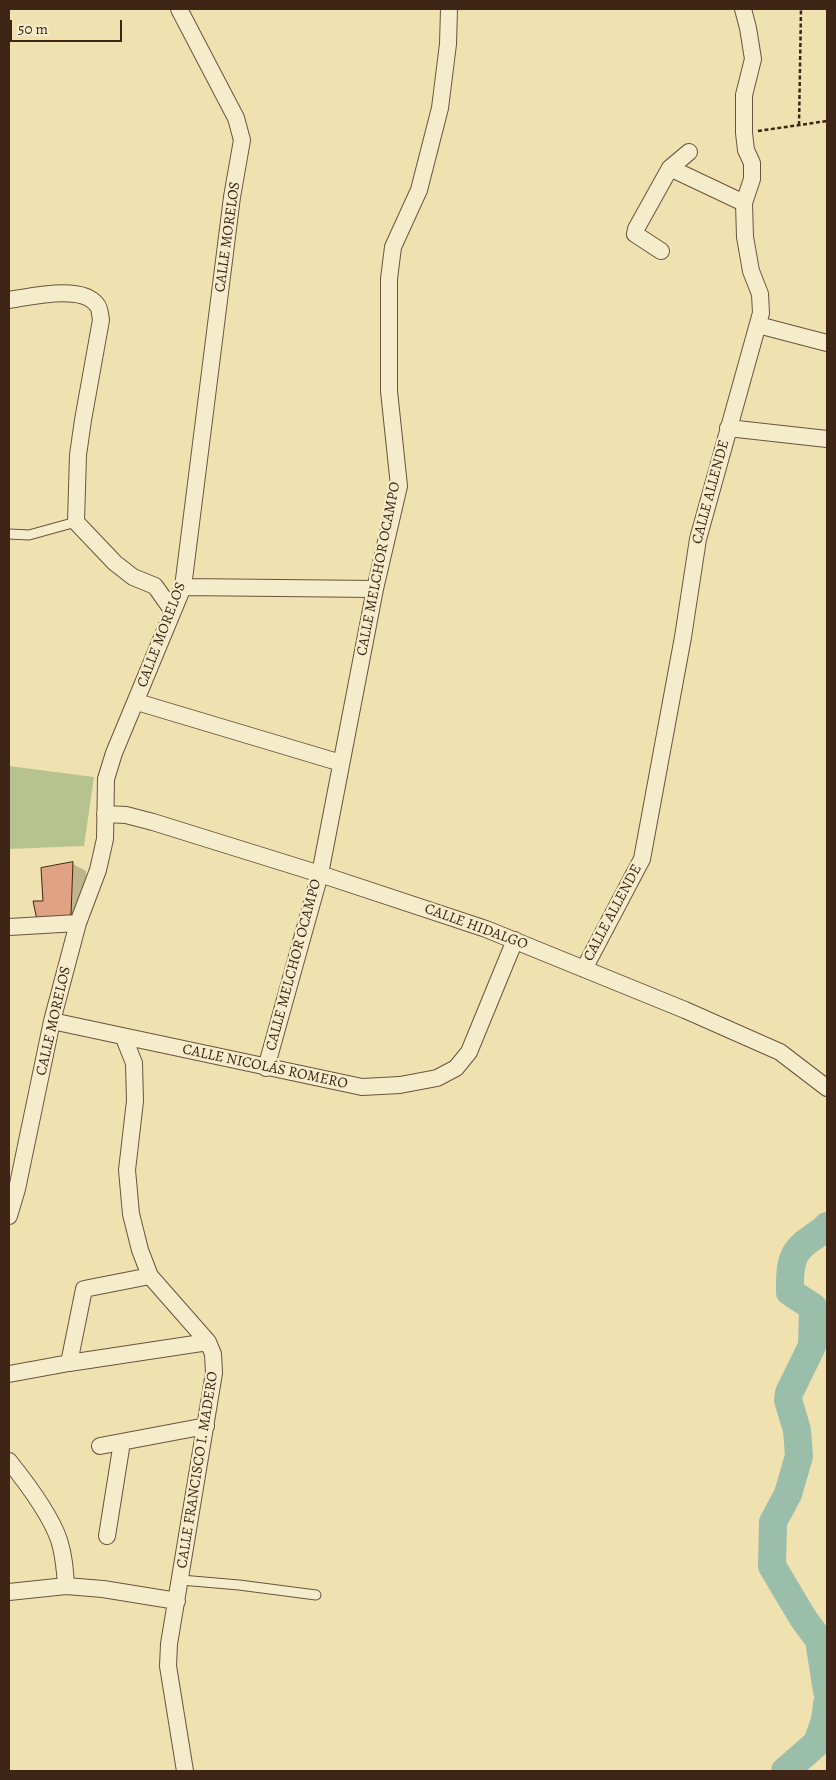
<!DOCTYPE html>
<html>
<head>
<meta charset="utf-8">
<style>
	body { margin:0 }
	#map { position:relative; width:836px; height:1780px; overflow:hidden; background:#f0e1b1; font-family:Alegreya,serif }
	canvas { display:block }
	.frame { position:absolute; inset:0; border:10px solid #3e2516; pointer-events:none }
	.scale { position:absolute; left:10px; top:20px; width:112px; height:22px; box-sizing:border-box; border:2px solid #3e2516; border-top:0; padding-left:6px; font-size:15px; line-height:18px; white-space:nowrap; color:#3e2516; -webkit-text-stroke:4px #f5eccc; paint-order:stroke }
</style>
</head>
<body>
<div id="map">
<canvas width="836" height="1780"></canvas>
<div class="frame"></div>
<div class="scale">50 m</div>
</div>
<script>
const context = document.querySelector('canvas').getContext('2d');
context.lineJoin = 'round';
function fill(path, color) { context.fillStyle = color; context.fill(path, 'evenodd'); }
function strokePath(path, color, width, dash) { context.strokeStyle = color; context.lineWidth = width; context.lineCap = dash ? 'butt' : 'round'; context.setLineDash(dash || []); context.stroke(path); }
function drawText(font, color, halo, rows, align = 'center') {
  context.font = font + ' Alegreya,serif'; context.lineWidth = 4.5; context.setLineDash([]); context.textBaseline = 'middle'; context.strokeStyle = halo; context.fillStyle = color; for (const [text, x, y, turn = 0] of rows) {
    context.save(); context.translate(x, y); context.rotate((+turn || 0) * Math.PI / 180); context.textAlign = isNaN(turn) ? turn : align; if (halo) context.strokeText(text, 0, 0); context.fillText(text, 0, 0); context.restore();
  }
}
const green = new Path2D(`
	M 9,766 L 94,777 L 84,846 L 9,849 Z`);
const shadow = new Path2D(`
	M 73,864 L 86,871 L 84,922 L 51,927 L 45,903 Z`);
const river = new Path2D(`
	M 827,1226 C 819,1235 806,1240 799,1249 C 789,1260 790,1278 790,1292 L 813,1307 L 812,1346 L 789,1393 L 788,1400 L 797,1430 L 799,1456 L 788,1494 L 773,1522 L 772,1566 L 803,1618 L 819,1640 L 827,1691
	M 785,1771 L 817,1743 L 825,1720 L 827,1704`);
const building = new Path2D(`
	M 73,862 L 71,915 L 37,920 L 33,901 L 43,901 L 41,868 Z`);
const path = new Path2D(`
	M 799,125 L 801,9
	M 758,131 L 827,121`);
const lane = new Path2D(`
	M 9,534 L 29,535 L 76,522
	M 181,1580 L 239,1585 L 316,1595`);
const street = new Path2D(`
	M 670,168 L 744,203
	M 661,251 L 635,234 L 636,229 L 670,168 L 689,152
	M 9,300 C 30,297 82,284 97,305 C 100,308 100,315 101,320 L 83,420 L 78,455 L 76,522 L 115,563 L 133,577 L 155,586 L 172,610
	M 758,325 L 827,343
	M 728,428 L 827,439
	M 183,587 L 375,589
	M 137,702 L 341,763
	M 105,814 L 126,815 L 153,822 L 320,874 L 486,929 L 685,1010 L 780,1052 L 827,1088
	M 9,927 L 78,923
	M 584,969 L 642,859 L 683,637 L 698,539 L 761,313 L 760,294 L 751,271 L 745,237 L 744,203 L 752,179 L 752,163 L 746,150 L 744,133 L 744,95 L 753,59 L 748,28 L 743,9
	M 52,1021 L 362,1087 L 400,1085 L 437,1078 L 456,1068 L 469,1052 L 515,940
	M 124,1038 L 134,1063 L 135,1101 L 127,1170 L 131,1214 L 140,1250 L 150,1276 L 208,1342 L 213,1354 L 214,1373 L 169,1644 L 168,1666 L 185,1771
	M 266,1068 L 320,874 L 375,589 L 399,486 L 389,391 L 389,279 L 393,247 L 419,190 L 440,108 L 448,44 L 449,9
	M 9,1216 L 17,1189 L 52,1021 L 78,923 L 98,870 L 105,839 L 106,779 L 114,753 L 183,587 L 232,197 L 242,140 L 236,118 L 179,9
	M 69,1363 L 84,1289 L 150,1276
	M 9,1374 L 69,1363 L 208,1342
	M 100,1446 L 206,1426
	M 9,1461 C 25,1481 51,1516 59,1540 C 64,1555 65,1570 66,1586
	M 107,1536 L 122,1442
	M 9,1592 L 66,1586 L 103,1589 L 177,1601`);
const streetNames = [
	["CALLE MORELOS",228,237,-82],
	["CALLE ALLENDE",711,492,-75],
	["CALLE MELCHOR OCAMPO",379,569,-79],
	["CALLE MORELOS",162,635,-69],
	["CALLE ALLENDE",613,913,-62],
	["CALLE HIDALGO",476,927,20],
	["CALLE MELCHOR OCAMPO",294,965,-75],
	["CALLE MORELOS",54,1021,-77],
	["CALLE NICOLÁS ROMERO",265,1067,12],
	["CALLE FRANCISCO I. MADERO",198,1470,-81]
];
fill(green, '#b7c38e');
fill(shadow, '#0003');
strokePath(river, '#9abeaa', 28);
fill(building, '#dfa282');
strokePath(building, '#3e2516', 1);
strokePath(lane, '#6a543d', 11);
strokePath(street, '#6a543d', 18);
strokePath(path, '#3e2516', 2.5, [4, 2.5]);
strokePath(lane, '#f5eccc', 9);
strokePath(street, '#f5eccc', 16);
drawText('15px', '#3e2516', '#f5eccc', streetNames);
</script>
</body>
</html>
